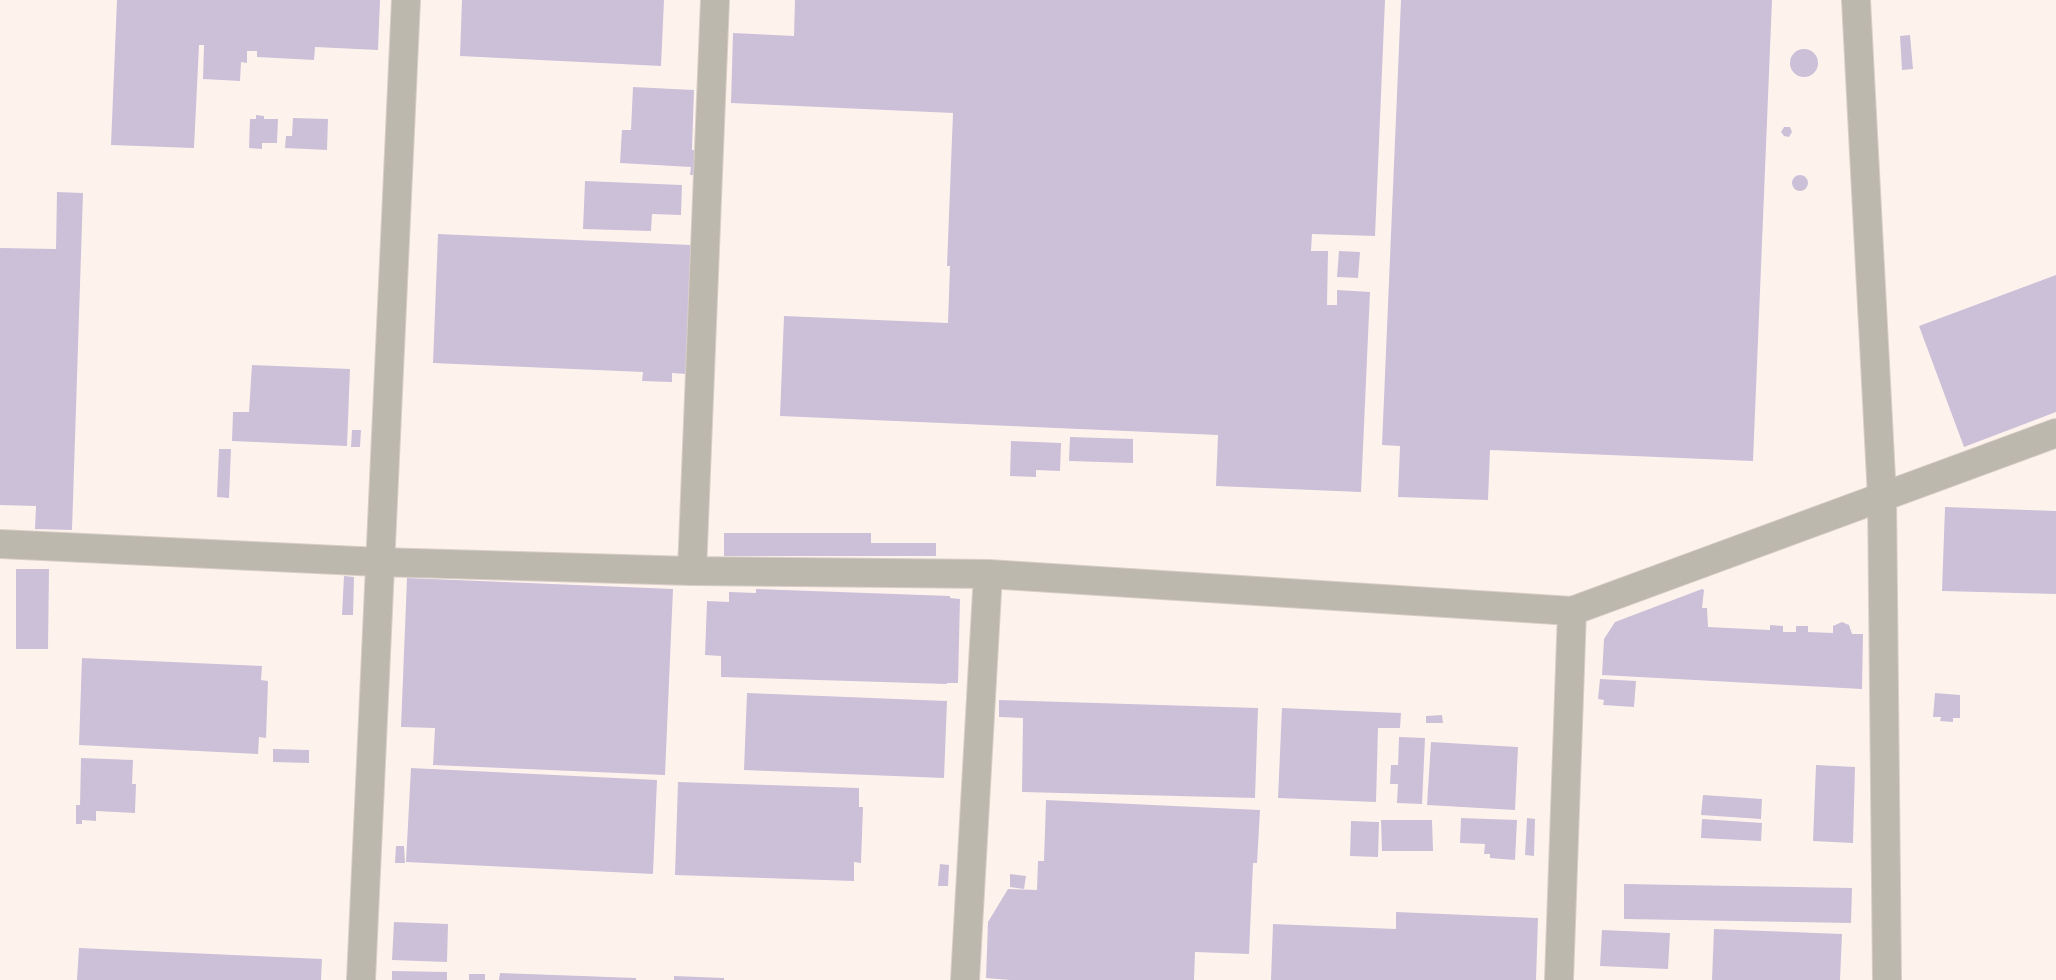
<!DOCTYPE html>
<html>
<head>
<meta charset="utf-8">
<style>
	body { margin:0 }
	canvas { display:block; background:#fdf3ec }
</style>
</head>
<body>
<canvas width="2056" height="980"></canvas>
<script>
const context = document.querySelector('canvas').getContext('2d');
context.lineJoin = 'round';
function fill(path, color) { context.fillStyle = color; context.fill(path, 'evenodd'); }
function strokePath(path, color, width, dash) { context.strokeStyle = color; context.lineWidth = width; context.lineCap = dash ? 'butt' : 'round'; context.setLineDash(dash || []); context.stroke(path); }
const building = new Path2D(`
	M 117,0 L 380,0 L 378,50 L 315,47 L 314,60 L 257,57 L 257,51 L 247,51 L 247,63 L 241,62 L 240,81 L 203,79 L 204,45 L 199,45 L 194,148 L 111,145 Z
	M 462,0 L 664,0 L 661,66 L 460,56 Z
	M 795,0 L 1385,0 L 1375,236 L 1312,234 L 1311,251 L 1328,251 L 1327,305 L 1337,305 L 1337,290 L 1370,292 L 1361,492 L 1216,486 L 1218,435 L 780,416 L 784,316 L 948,323 L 950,266 L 947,266 L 953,113 L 731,103 L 733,33 L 794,36 Z
	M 1401,0 L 1772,0 L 1753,461 L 1490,450 L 1488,500 L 1398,497 L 1400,446 L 1382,445 Z
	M 1910,35 L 1913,69 L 1902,70 L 1900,36 Z
	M1790 63a14 14 0 1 1 28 0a14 14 0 1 1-28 0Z
	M 633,87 L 694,90 L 692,150 L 695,150 L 694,175 L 690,175 L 691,167 L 620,163 L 622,130 L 631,130 Z
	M 256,115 L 264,116 L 264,119 L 278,119 L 277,143 L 262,143 L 262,149 L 249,148 L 250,119 L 256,119 Z
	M 293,118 L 328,119 L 327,150 L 285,148 L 286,136 L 292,136 Z
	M 1784,127 L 1790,127 L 1792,132 L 1789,137 L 1784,136 L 1781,132 Z
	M1792 183a8 8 0 1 1 16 0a8 8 0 1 1-16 0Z
	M 585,181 L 682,185 L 681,215 L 652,214 L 651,231 L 583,229 Z
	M 57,192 L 83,193 L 72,530 L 35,529 L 36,506 L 0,505 L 0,248 L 56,249 Z
	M 438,234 L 691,245 L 686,374 L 672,373 L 672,382 L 642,381 L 643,372 L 433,363 Z
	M 1339,251 L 1360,252 L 1358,278 L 1337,277 Z
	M 2056,275 L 2056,412 L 1964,447 L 1919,326 Z
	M 252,365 L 350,369 L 347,446 L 232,441 L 233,412 L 249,412 Z
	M 352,430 L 361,430 L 360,447 L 351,447 Z
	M 1070,437 L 1133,439 L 1133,463 L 1069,461 Z
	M 1011,441 L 1061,443 L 1060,471 L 1036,470 L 1036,477 L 1010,476 Z
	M 219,449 L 231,449 L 229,498 L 217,497 Z
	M 1945,507 L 2056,511 L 2056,594 L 1942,591 Z
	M 724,533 L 871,533 L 871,543 L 936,543 L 936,556 L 724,556 Z
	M 16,569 L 49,569 L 48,649 L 16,649 Z
	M 344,576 L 354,577 L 353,615 L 342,615 Z
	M 407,578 L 673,589 L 665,775 L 433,765 L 435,728 L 401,727 Z
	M 756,589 L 950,596 L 950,598 L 960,599 L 958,683 L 947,683 L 947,684 L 721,677 L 721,656 L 705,655 L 707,601 L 729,602 L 729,592 L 756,593 Z
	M 1702,589 L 1704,590 L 1702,608 L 1707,608 L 1708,627 L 1770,630 L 1770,625 L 1783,626 L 1783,632 L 1796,632 L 1796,626 L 1808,626 L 1808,632 L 1833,633 L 1833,626 L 1842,622 L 1849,625 L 1852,634 L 1863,634 L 1862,689 L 1602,675 L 1604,639 L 1615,622 Z
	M 82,658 L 262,666 L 261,680 L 268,681 L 266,738 L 259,737 L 258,754 L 79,745 Z
	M 1600,679 L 1636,681 L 1634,707 L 1603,705 L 1604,700 L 1598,699 Z
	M 747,693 L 947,701 L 944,778 L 744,770 Z
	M 1935,693 L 1960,695 L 1960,718 L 1953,718 L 1953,722 L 1940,721 L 1941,717 L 1933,717 Z
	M 999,700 L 1258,708 L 1255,798 L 1022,792 L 1023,718 L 999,717 Z
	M 1282,708 L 1401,713 L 1400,728 L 1378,728 L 1376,802 L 1278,798 Z
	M 1442,715 L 1443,723 L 1426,723 L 1426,716 Z
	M 1399,737 L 1425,738 L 1422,804 L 1397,803 L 1398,784 L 1390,784 L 1391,765 L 1398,765 Z
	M 1431,742 L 1518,747 L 1515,810 L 1427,805 Z
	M 273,749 L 309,750 L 309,763 L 273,762 Z
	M 81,758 L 133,760 L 132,784 L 136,784 L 135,813 L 96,811 L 96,821 L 82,820 L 82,824 L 76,824 L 76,805 L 80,805 Z
	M 1816,765 L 1855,767 L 1853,843 L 1813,841 Z
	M 411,768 L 657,780 L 653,874 L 406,862 Z
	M 678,782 L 859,788 L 859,807 L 863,807 L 861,863 L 854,862 L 854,881 L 675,875 Z
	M 1703,795 L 1762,799 L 1761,819 L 1701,815 Z
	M 1046,800 L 1260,810 L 1257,863 L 1253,863 L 1249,954 L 1195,952 L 1194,980 L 1010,980 L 986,978 L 988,922 L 1008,889 L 1037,890 L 1038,861 L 1044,861 Z
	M 1461,818 L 1517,820 L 1515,860 L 1490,858 L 1490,854 L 1484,854 L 1485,844 L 1460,843 Z
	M 1527,818 L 1535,819 L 1534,856 L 1525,855 Z
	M 1702,819 L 1762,823 L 1761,841 L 1701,838 Z
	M 1381,820 L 1432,820 L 1433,851 L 1382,851 Z
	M 1351,821 L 1379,822 L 1378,857 L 1350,856 Z
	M 396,846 L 404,846 L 405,863 L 395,863 Z
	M 940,864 L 949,865 L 948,886 L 938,886 Z
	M 1010,874 L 1026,876 L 1024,889 L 1010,887 Z
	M 1624,884 L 1852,888 L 1851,923 L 1624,919 Z
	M 1396,912 L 1538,918 L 1536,980 L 1271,980 L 1273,924 L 1396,929 Z
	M 394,922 L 448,924 L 447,962 L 392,960 Z
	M 1714,929 L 1842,934 L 1840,980 L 1712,980 Z
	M 1602,930 L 1670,933 L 1668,969 L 1600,966 Z
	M 79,948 L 322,959 L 321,980 L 77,980 Z
	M 392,971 L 447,972 L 447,980 L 392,980 Z
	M 500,973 L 636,978 L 636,980 L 499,980 Z
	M 469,974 L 485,974 L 485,980 L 469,980 Z
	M 674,976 L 724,978 L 724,980 L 674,980 Z`);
const minor = new Path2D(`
	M 0,544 L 379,562 L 692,571 L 988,574 L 1572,611 L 2056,433
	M 692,571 L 715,0
	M 361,980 L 406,0
	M 965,980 L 988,574
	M 1559,980 L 1572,611`);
const tertiary = new Path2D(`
	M 1856,0 L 1882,497 L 1887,980`);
fill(building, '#ccc0d9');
strokePath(minor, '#d9cfc8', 30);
strokePath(tertiary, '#d9cfc8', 30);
strokePath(minor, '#bcb8ad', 28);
strokePath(tertiary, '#bcb8ad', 28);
</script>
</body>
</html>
